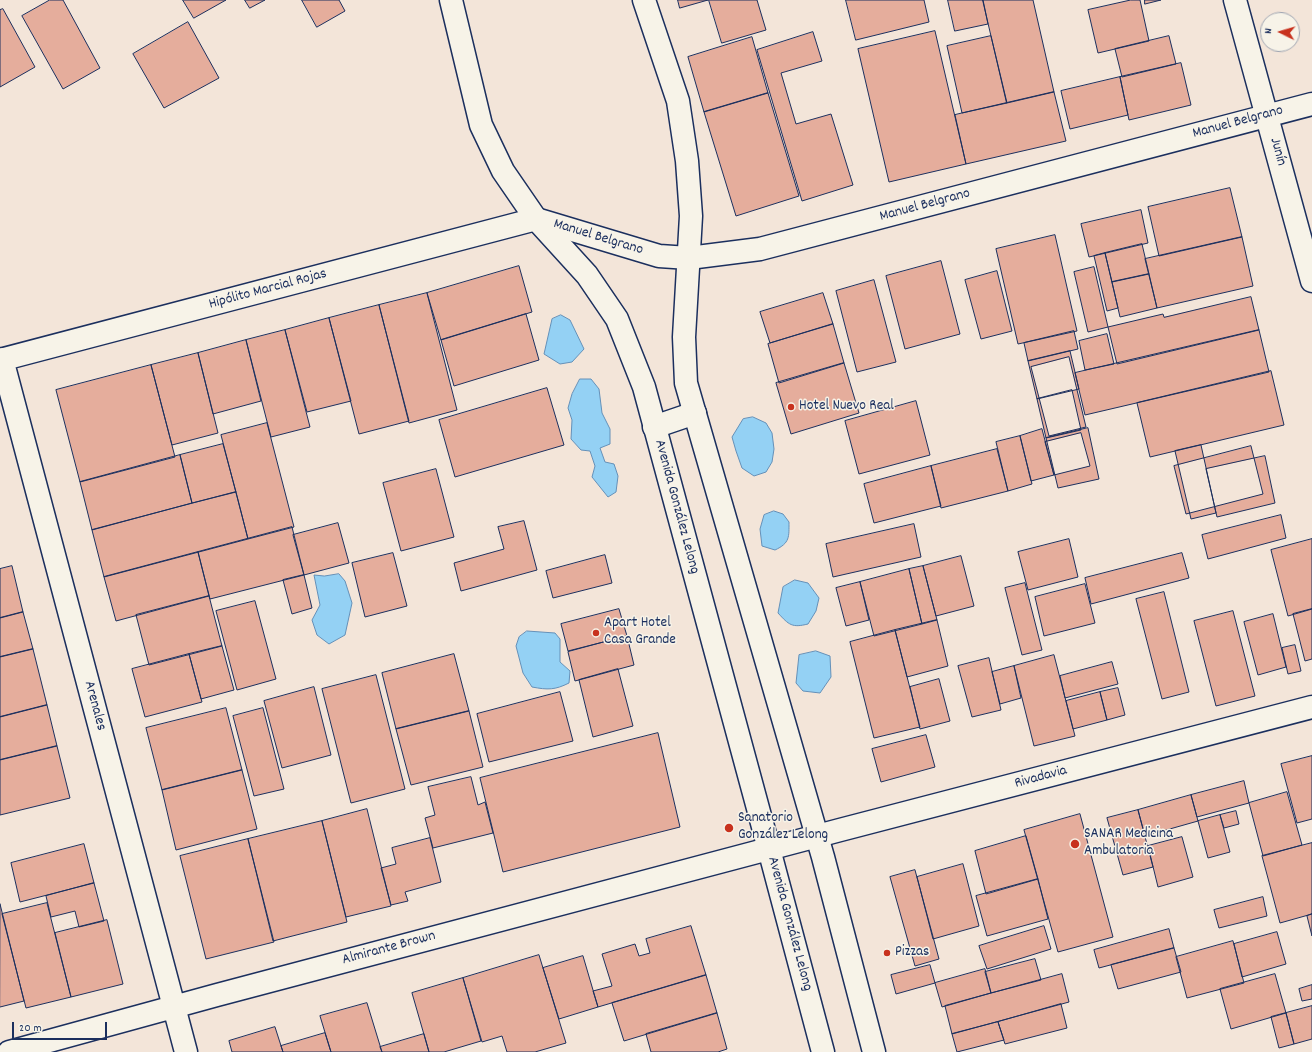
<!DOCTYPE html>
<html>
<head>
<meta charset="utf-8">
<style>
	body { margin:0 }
	#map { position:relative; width:1312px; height:1052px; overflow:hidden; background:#f3e5d9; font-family:Dekko,sans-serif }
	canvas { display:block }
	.north { position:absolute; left:1260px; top:12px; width:40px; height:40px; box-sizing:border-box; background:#f7f3e8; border:1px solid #9fa5b1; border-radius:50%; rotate:275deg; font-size:11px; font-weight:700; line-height:16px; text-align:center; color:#1b2f5e }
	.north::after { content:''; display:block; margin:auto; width:14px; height:18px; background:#c8321e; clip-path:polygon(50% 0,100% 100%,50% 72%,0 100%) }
	.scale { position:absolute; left:12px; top:1022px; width:95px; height:18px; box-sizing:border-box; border:2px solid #1b2f5e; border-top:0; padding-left:5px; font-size:12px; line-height:14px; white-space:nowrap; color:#1b2f5e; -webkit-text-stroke:3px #f7f3e8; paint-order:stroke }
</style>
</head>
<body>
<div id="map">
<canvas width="1312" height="1052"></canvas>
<div class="north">N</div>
<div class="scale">20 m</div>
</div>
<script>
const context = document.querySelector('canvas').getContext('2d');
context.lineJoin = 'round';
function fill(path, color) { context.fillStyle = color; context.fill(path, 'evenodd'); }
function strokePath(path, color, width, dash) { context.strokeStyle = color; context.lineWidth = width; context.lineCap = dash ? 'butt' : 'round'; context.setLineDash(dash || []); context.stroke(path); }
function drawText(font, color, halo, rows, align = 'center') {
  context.font = font + ' Dekko,sans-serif'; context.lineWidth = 3; context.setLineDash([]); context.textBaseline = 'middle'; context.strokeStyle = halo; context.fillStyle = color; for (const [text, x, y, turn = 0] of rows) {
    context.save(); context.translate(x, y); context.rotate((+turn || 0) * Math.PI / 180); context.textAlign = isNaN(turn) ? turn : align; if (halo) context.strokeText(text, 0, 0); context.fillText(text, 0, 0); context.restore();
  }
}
const water = new Path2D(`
	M 561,315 L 570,320 L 584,349 L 572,362 L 560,364 L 544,354 L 552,319 Z
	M 580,379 L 591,379 L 599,389 L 602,413 L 610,429 L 610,444 L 600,448 L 605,462 L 614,464 L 618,476 L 616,492 L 608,497 L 592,477 L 595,466 L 590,451 L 581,450 L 571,439 L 572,420 L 568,408 L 572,394 Z
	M 753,417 L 766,423 L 772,433 L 774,449 L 772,462 L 766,472 L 754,476 L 742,468 L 736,451 L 732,437 L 743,419 Z
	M 774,511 L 783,514 L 789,522 C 789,537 790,543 775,550 L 762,546 L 760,529 L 764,515 Z
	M 339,574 L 345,581 L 352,603 L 345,635 L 329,644 L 317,635 L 312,620 L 320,605 L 314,575 L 324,576 Z
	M 795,580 L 808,583 L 819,598 L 816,611 L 808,624 C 792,628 789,625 778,613 L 783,587 Z
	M 527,631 L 555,633 L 560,639 L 560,662 L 570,671 L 569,683 C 555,690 548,690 532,687 L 523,673 L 516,646 L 519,637 Z
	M 816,651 L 830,656 L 831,677 L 820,693 L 803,691 L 796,683 L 799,655 Z`);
const building = new Path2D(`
	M 50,0 L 63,0 L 100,68 L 63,89 L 22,16 Z
	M 183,0 L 226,0 L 194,18 Z
	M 245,0 L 265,0 L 250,8 Z
	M 302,0 L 339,0 L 345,11 L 317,27 Z
	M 678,0 L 708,0 L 680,8 Z
	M 709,0 L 757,0 L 766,30 L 722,43 Z
	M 846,0 L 924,0 L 929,22 L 856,40 Z
	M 948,0 L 983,0 L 988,24 L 955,31 Z
	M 983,0 L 1033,0 L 1054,92 L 1007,103 Z
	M 1131,0 L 1140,0 L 1149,41 L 1098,53 L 1088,10 Z
	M 1145,0 L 1161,0 L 1145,4 Z
	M 3,9 L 35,67 L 0,87 L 0,10 Z
	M 188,22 L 219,78 L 164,108 L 133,54 Z
	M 935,31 L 966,164 L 889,182 L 858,49 Z
	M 813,32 L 822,61 L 781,73 L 796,124 L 831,114 L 853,185 L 802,201 L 757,50 Z
	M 991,36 L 1007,103 L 962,113 L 947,46 Z
	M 1169,36 L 1176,64 L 1122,77 L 1115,49 Z
	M 752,37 L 768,93 L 704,112 L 688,57 Z
	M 1181,63 L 1191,105 L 1129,120 L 1120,77 Z
	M 1120,77 L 1128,115 L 1070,129 L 1061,91 Z
	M 1054,92 L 1066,141 L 966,164 L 955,115 Z
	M 768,93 L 799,196 L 736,216 L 704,112 Z
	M 1230,188 L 1242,237 L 1159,256 L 1148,207 Z
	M 1141,210 L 1148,243 L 1089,257 L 1081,224 Z
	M 1055,235 L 1077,331 L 1018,344 L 996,249 Z
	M 1242,237 L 1253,286 L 1157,308 L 1145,259 Z
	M 1142,244 L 1149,274 L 1112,282 L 1105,253 Z
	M 1105,253 L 1118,308 L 1107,311 L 1094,256 Z
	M 941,261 L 960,334 L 905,349 L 886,276 Z
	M 519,266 L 532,312 L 441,340 L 427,293 Z
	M 1094,267 L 1108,327 L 1088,332 L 1074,272 Z
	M 997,271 L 1012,331 L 981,339 L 965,280 Z
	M 1149,274 L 1157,308 L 1120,317 L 1112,282 Z
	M 874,280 L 896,362 L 857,372 L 836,291 Z
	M 427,293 L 457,410 L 409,423 L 379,305 Z
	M 823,293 L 833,324 L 770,343 L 760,312 Z
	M 1251,297 L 1259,330 L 1117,364 L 1108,327 L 1163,314 L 1164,317 Z
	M 379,305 L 409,421 L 359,434 L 329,318 Z
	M 526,314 L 539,360 L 454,386 L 441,340 Z
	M 329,318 L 351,401 L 307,412 L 285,330 Z
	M 833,324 L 844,363 L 779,383 L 768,344 Z
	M 285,330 L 310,427 L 271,437 L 246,340 Z
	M 1259,330 L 1269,372 L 1085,415 L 1075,373 Z
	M 1074,331 L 1078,349 L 1028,361 L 1024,343 Z
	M 1107,334 L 1114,364 L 1085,370 L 1079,341 Z
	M 246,340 L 261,401 L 213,414 L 198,353 Z
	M 1070,351 L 1079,389 L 1037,399 L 1028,361 Z
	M 198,353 L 218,433 L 172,445 L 151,365 Z
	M 1069,357 L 1086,427 L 1049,436 L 1031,367 Z
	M 844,363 L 859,413 L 791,434 L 776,383 Z
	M 151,365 L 175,457 L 80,482 L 56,390 Z
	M 1271,371 L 1284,425 L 1150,457 L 1137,403 Z
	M 547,388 L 564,445 L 455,477 L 439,420 Z
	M 1072,390 L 1081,430 L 1046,438 L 1037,399 Z
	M 916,401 L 930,455 L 859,474 L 845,421 Z
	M 267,423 L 294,527 L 248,539 L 221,435 Z
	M 1088,428 L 1099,479 L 1058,488 L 1046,438 Z
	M 1042,429 L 1054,475 L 1031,481 L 1020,436 Z
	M 1081,433 L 1090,466 L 1054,475 L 1045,442 Z
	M 1020,436 L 1032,484 L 1008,491 L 996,442 Z
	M 223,444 L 236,492 L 192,503 L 180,455 Z
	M 1201,445 L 1216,513 L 1191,519 L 1175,451 Z
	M 1251,446 L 1263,494 L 1186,514 L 1174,466 Z
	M 997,449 L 1008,491 L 941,508 L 931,466 Z
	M 180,455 L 192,503 L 92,530 L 80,482 Z
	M 1265,456 L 1275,503 L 1217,517 L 1206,469 Z
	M 931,466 L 941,506 L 874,523 L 864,484 Z
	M 436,469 L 454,537 L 401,551 L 383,483 Z
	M 236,492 L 248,539 L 104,577 L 92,530 Z
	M 1281,515 L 1286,538 L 1208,559 L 1202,535 Z
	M 524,521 L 537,570 L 461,591 L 454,563 L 504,549 L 498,527 Z
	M 338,523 L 349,563 L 304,575 L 293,535 Z
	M 914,524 L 921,557 L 833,577 L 826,544 Z
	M 292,527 L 304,575 L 210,599 L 198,552 Z
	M 1069,539 L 1078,577 L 1028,590 L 1018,552 Z
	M 1312,539 L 1312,609 L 1288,616 L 1271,550 Z
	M 198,552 L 209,596 L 116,621 L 104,577 Z
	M 393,553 L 407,606 L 365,617 L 352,563 Z
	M 1182,553 L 1189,578 L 1091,604 L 1085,578 Z
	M 605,555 L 612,583 L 553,598 L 546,571 Z
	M 961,556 L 974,606 L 936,616 L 923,566 Z
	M 12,566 L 23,612 L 0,618 L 0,569 Z
	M 923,566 L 937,620 L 922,624 L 909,569 Z
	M 909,569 L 922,624 L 874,636 L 860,582 Z
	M 304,575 L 312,608 L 292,614 L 283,580 Z
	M 860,582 L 869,620 L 846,626 L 836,588 Z
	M 1025,583 L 1042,650 L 1022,655 L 1005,588 Z
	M 1085,584 L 1095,623 L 1044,636 L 1035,597 Z
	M 1164,592 L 1189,692 L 1162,699 L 1136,599 Z
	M 209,596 L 222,646 L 149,665 L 136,615 Z
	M 255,601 L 276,679 L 237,690 L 216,611 Z
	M 619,609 L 627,636 L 568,651 L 561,624 Z
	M 1312,609 L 1312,659 L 1305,661 L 1293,614 Z
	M 1233,611 L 1255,696 L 1216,706 L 1194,621 Z
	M 23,612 L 33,649 L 0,657 L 0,618 Z
	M 1273,614 L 1286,667 L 1258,675 L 1244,622 Z
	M 937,620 L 948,666 L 907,677 L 895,630 Z
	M 895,630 L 920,727 L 874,738 L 850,642 Z
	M 627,636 L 634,665 L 575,681 L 568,652 Z
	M 1295,645 L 1301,671 L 1288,674 L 1282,648 Z
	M 222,646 L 234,690 L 201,699 L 189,654 Z
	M 33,649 L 47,705 L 0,717 L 0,657 Z
	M 189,654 L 202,702 L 145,717 L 132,669 Z
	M 454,654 L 469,711 L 396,729 L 382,673 Z
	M 1054,655 L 1075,736 L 1034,746 L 1014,666 Z
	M 989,658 L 1001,710 L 972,717 L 958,666 Z
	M 1112,662 L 1118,684 L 1065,698 L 1060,676 Z
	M 1014,666 L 1021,698 L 1000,704 L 992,672 Z
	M 618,669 L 633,726 L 593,737 L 579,680 Z
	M 376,675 L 405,789 L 351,803 L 322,689 Z
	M 939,679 L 950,721 L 920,729 L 910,687 Z
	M 314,687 L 331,755 L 282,768 L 264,701 Z
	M 1118,688 L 1125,715 L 1107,720 L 1100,692 Z
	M 560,692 L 573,741 L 489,762 L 477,714 Z
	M 1100,692 L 1107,720 L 1073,729 L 1066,701 Z
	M 47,705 L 57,746 L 0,760 L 0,717 Z
	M 226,708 L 242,770 L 162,790 L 146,728 Z
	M 263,708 L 284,789 L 254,796 L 233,716 Z
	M 469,711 L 483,767 L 411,785 L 396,729 Z
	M 658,733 L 680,827 L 503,872 L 480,778 Z
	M 926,735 L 935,767 L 881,782 L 872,749 Z
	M 57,746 L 70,798 L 0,815 L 0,760 Z
	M 1312,756 L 1312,819 L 1297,823 L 1281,764 Z
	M 242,770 L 257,829 L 176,850 L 162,790 Z
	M 471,777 L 478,805 L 485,802 L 493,833 L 433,848 L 425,818 L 435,815 L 428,787 Z
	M 1244,781 L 1249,803 L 1197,817 L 1191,795 Z
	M 1287,792 L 1302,845 L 1263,856 L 1249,803 Z
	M 1191,795 L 1198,821 L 1145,836 L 1138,810 Z
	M 367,809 L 391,906 L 346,917 L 322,821 Z
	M 1138,810 L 1153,867 L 1123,875 L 1107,818 Z
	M 1236,811 L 1239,824 L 1224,828 L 1220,815 Z
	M 1080,814 L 1113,937 L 1058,952 L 1024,830 Z
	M 1220,815 L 1230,852 L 1208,858 L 1198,821 Z
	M 322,821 L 347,922 L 273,941 L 248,839 Z
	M 1026,836 L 1038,879 L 986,894 L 975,851 Z
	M 1182,837 L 1193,877 L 1158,887 L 1148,846 Z
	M 430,838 L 441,882 L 405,892 L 408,901 L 391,905 L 381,868 L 396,864 L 392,848 Z
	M 248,839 L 274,942 L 206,959 L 180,856 Z
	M 1312,843 L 1312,914 L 1280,923 L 1262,856 Z
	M 84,844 L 94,883 L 20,902 L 11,863 Z
	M 963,864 L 979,926 L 933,939 L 917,877 Z
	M 915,870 L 939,959 L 915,966 L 890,877 Z
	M 1038,879 L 1048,919 L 987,936 L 976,896 Z
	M 94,883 L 104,921 L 79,927 L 75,911 L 51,917 L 46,896 Z
	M 1263,897 L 1267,916 L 1219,928 L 1214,910 Z
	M 47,903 L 71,997 L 26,1008 L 2,914 Z
	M 0,904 L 24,1001 L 0,1007 Z
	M 1312,914 L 1312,936 L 1307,916 Z
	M 107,920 L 123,984 L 71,997 L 55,933 Z
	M 691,926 L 706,975 L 598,1007 L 593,991 L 612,986 L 602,954 L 635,944 L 639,956 L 650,953 L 646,939 Z
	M 1044,926 L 1051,949 L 987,969 L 979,946 Z
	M 1169,929 L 1174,948 L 1099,968 L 1094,950 Z
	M 1277,932 L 1286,964 L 1242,977 L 1234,944 Z
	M 1233,941 L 1244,983 L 1187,998 L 1176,957 Z
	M 1174,948 L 1181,972 L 1118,989 L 1111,965 Z
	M 539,955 L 566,1043 L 535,1052 L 507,1052 L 502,1036 L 482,1042 L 463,978 Z
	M 583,956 L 598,1007 L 559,1019 L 543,968 Z
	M 1035,959 L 1041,980 L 991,993 L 985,972 Z
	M 930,965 L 935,983 L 896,994 L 891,975 Z
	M 985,969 L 991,993 L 942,1007 L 935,983 Z
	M 1062,974 L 1069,1002 L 952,1034 L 945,1006 Z
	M 1275,974 L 1286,1013 L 1231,1029 L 1220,989 Z
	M 706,975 L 717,1013 L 624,1041 L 612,1003 Z
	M 463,978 L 481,1041 L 444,1052 L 429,1052 L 412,993 Z
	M 1312,985 L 1312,999 L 1302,1001 L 1299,989 Z
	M 367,1003 L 382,1052 L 331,1052 L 320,1016 Z
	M 1061,1004 L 1067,1028 L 1005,1044 L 998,1022 Z
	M 1312,1006 L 1312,1039 L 1294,1044 L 1286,1013 Z
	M 717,1013 L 727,1049 L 718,1052 L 651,1052 L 646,1034 Z
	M 1286,1013 L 1294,1044 L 1279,1048 L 1271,1017 Z
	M 998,1022 L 1004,1040 L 957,1052 L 952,1034 Z
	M 275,1027 L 283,1052 L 232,1052 L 229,1041 Z
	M 325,1033 L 331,1052 L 283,1052 L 281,1046 Z
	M 424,1034 L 429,1052 L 382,1052 L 380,1047 Z`);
const minor = new Path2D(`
	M 1235,0 L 1312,281
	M 2,359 L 186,1052
	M 0,360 L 536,219 L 659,256 L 689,258 L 760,249 L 1312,104
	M 654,427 L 695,413
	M 9,1052 L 217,995 L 840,830 L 1312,707`);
const secondary = new Path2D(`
	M 451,0 L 481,125 L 503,171 L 536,219 L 587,275 L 617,319 L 644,387 L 769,849 L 823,1052
	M 644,0 L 678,101 L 687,161 L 691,216 L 684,337 L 686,383 L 823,857 L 874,1052`);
const markers = [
	[791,407,4,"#c8321e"],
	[596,633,4,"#c8321e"],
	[729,828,5,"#c8321e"],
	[1075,844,5,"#c8321e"],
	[887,953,4,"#c8321e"]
];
const streetNames = [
	["Manuel Belgrano",1238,123,-15],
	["Junín",1277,152,75],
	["Manuel Belgrano",925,206,-15],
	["Manuel Belgrano",598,238,17],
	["Hipólito Marcial Rojas",268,290,-15],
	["Avenida González Lelong",676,507,75],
	["Arenales",94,706,75],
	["Rivadavia",1041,778,-15],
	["Avenida González Lelong",789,924,75],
	["Almirante Brown",389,949,-15]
];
const poiNames = [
	["Hotel Nuevo Real",799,407],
	["Apart Hotel",604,624],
	["Casa Grande",604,641],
	["Sanatorio",738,819],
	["González Lelong",738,836],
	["SANAR Medicina",1084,835],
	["Ambulatoria",1084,852],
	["Pizzas",895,953]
];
fill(water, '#94d1f4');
strokePath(water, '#6490b8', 1);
fill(building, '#e5ad9c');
strokePath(building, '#1b2f5e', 1);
strokePath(minor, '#1b2f5e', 25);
strokePath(secondary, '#1b2f5e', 25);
strokePath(minor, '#f7f3e8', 22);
strokePath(secondary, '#f7f3e8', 22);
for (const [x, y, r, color] of markers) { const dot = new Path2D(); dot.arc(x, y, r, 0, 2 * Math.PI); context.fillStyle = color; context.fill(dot); strokePath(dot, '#f7f3e8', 1.5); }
drawText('15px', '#1b2f5e', '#f7f3e8', streetNames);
drawText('15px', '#1b2f5e', '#f7f3e8', poiNames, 'left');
</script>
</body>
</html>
